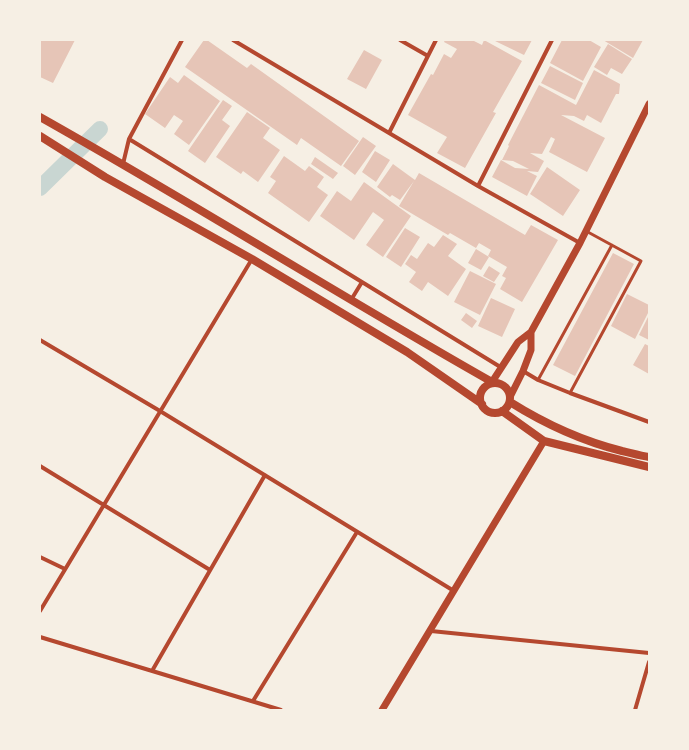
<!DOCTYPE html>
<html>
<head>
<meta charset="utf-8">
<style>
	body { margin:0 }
	#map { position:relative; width:689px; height:750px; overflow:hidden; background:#f6efe4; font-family:"PT Sans Narrow",sans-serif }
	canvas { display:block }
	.frame { position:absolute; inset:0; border:41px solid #f6efe4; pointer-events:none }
</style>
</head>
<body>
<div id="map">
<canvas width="689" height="750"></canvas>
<div class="frame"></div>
</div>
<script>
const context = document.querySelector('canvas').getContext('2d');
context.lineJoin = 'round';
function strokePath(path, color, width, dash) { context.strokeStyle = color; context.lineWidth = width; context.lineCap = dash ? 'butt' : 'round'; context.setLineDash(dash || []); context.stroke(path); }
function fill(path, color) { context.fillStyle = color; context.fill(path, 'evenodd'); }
const canal = new Path2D(`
	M 40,188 L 100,129`);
const building = new Path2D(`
	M 40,40 L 75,40 L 53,83 L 40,77 Z
	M 204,40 L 207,40 L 247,68 L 251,64 L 359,141 L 341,166 L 301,138 L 297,145 L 185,67 Z
	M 445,40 L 472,40 L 482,45 L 484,40 L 522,61 L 493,112 L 496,113 L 465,168 L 437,153 L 447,137 L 408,115 L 431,74 L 433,75 L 444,54 L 451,58 L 457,49 L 444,42 Z
	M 493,40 L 532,40 L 524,55 Z
	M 562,40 L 589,40 L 601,47 L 583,81 L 550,63 Z
	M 603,40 L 643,40 L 633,58 Z
	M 608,44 L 632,59 L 622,74 L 611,68 L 607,75 L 594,67 Z
	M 364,50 L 382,60 L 366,89 L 347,79 Z
	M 550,66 L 583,83 L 575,100 L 541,83 Z
	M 594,70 L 620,84 L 619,94 L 616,94 L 601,123 L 587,115 L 584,121 L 574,116 L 561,115 L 605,138 L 587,172 L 549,152 L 555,139 L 551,137 L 542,154 L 530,153 L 544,161 L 538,172 L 527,171 L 537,176 L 527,196 L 492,177 L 501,160 L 515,168 L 529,169 L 513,161 L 502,160 L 509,146 L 508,145 L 539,85 L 576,105 Z
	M 184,75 L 220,101 L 189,145 L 174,134 L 183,121 L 174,115 L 165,128 L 145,114 L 170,77 L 178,83 Z
	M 223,100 L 232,106 L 222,120 L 230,126 L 205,163 L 188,151 Z
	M 247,112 L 270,128 L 263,138 L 280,150 L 258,182 L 243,171 L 241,174 L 216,157 Z
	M 363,137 L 376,146 L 355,175 L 343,166 Z
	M 375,151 L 390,160 L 376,182 L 362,172 Z
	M 284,156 L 305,171 L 309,166 L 324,177 L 317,187 L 328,195 L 309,222 L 268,193 L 276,181 L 270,177 Z
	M 315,157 L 338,173 L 333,179 L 311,164 Z
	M 393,164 L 415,180 L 419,173 L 525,235 L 531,225 L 558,240 L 522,302 L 500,289 L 506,278 L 502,276 L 507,267 L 488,256 L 491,250 L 479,243 L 476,248 L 450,233 L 448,235 L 399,206 L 414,181 L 400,200 L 392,195 L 390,197 L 377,187 Z
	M 547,167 L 580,190 L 563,216 L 530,194 Z
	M 364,182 L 411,216 L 383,257 L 366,245 L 384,220 L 373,212 L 354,240 L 320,216 L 337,191 L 351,201 Z
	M 405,228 L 420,237 L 401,267 L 386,257 Z
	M 443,235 L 457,244 L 448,256 L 466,269 L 448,296 L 428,282 L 422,291 L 409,282 L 416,272 L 405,264 L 411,255 L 417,259 L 428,243 L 434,247 Z
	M 476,249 L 489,257 L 481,270 L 468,263 Z
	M 613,253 L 634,264 L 575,376 L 553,365 Z
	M 489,266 L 500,273 L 494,282 L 483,276 Z
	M 470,271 L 496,284 L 480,315 L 454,302 Z
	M 627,294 L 649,305 L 649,311 L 635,339 L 611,326 Z
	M 491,298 L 515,309 L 502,337 L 478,326 Z
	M 466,313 L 477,321 L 472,328 L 461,320 Z
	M 649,315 L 649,340 L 639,335 Z
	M 645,344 L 649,346 L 649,374 L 633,365 Z`);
const service = new Path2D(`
	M 538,380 L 612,245
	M 570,393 L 641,261 L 586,231`);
const minor = new Path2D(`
	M 233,40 L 478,186 L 580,243
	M 400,40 L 428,56
	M 389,133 L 436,40
	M 129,139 L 502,368
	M 123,164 L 129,139 L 182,40
	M 478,186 L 552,40
	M 351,300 L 362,282
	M 40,340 L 160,411 L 454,591
	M 523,371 L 538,380 L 570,393 L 649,422
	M 40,466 L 210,570
	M 40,557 L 65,569
	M 40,611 L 252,259
	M 431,631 L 649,653
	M 40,637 L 281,710
	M 152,671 L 265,475
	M 253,701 L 357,532
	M 635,710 L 649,662`);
const tertiary = new Path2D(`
	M 492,382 L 518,342 L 531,332 L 580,243 L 649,104
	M 510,397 L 523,371 L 531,350 L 531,332
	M 382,710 L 544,441`);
const secondary = new Path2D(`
	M 40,117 C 193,203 340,296 492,382
	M 40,136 L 105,177 L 252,259 L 407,352 L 482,404
	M480 398a15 15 0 1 1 30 0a15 15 0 1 1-30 0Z
	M 510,402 C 545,424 582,441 622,451 C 631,453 640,456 649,457
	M 502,411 L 544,441 L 649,467`);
strokePath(canal, '#c9d6d2', 16);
fill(building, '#e6c5b7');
strokePath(service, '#b5482f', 3);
strokePath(minor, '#b5482f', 4);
strokePath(tertiary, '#b5482f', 7);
strokePath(secondary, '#b5482f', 8);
</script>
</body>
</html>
